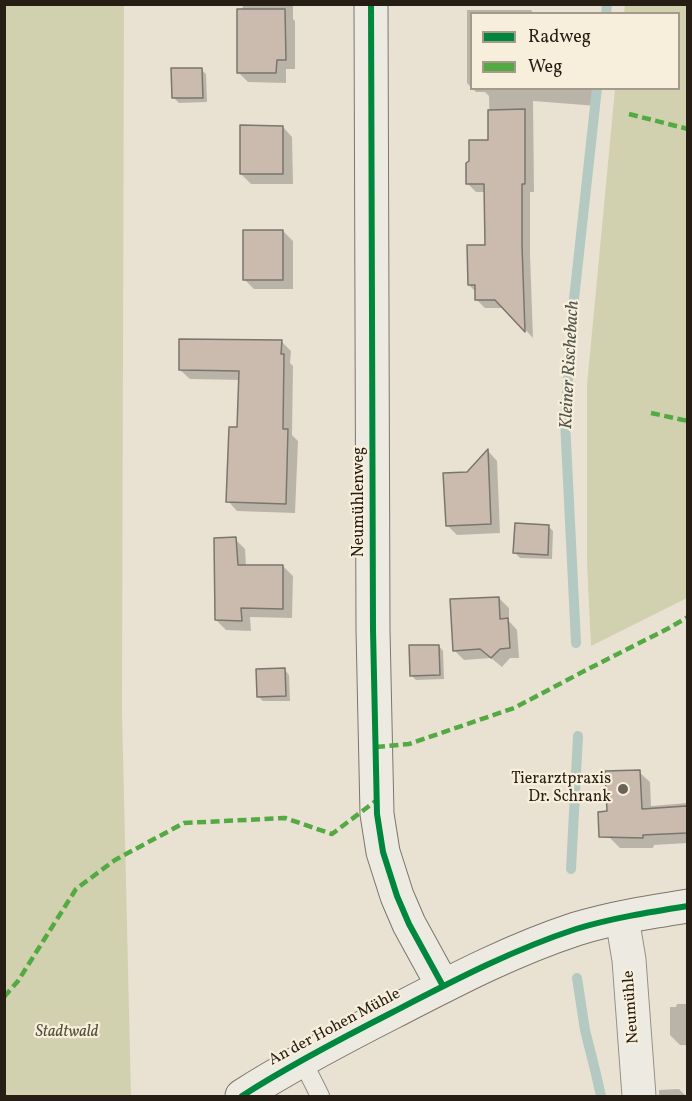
<!DOCTYPE html>
<html>
<head>
<meta charset="utf-8">
<style>
	body { margin:0 }
	#map { position:relative; width:692px; height:1101px; overflow:hidden; background:#e9e2d3; font-family:Vollkorn,serif }
	canvas { display:block }
	.frame { position:absolute; inset:0; border:6px solid #261d14; pointer-events:none }
	.legend { position:absolute; left:470px; top:12px; width:210px; height:78px; box-sizing:border-box; background:#f7eedc; border:2px solid #a39a8c; margin:0; padding:8px 10px; list-style:none; font-size:18px; color:#261d14 }
	.legend li { display:flex; align-items:center; gap:12px; height:30px }
	.legend b { width:30px; border:2px solid #a39a8c }
</style>
</head>
<body>
<div id="map">
<canvas width="692" height="1101"></canvas>
<div class="frame"></div>
<ul class="legend">
<li><b style="height:8px;background:#00873e"></b>Radweg</li>
<li><b style="height:8px;background:#53a942"></b>Weg</li>
</ul>
</div>
<script>
const context = document.querySelector('canvas').getContext('2d');
context.lineJoin = 'round';
function fill(path, color) { context.fillStyle = color; context.fill(path, 'evenodd'); }
function strokePath(path, color, width, dash) { context.strokeStyle = color; context.lineWidth = width; context.lineCap = dash ? 'butt' : 'round'; context.setLineDash(dash || []); context.stroke(path); }
function drawText(font, color, halo, rows, align = 'center') {
  context.font = font + ' Vollkorn,serif'; context.lineWidth = 4.5; context.setLineDash([]); context.textBaseline = 'middle'; context.strokeStyle = halo; context.fillStyle = color; for (const [text, x, y, turn = 0] of rows) {
    context.save(); context.translate(x, y); context.rotate((+turn || 0) * Math.PI / 180); context.textAlign = isNaN(turn) ? turn : align; if (halo) context.strokeText(text, 0, 0); context.fillText(text, 0, 0); context.restore();
  }
}
const green = new Path2D(`
	M 5,4 L 124,5 L 122,710 L 131,1096 L 5,1096 Z
	M 625,5 L 687,5 L 687,598 L 591,646 L 587,563 L 587,385 L 615,89 L 678,88 L 678,14 L 624,13 Z`);
const shadow = new Path2D(`
	M 243,4 L 293,4 L 293,19 L 295,21 L 295,69 L 286,69 L 286,83 L 248,82 L 238,72 Z
	M 467,10 L 531,10 L 534,14 L 472,14 L 472,88 L 467,83 Z
	M 201,69 L 206,74 L 207,102 L 179,103 L 174,98 Z
	M 472,88 L 598,88 L 597,106 L 533,101 L 534,192 L 530,192 L 530,255 L 533,338 L 505,308 L 485,308 L 476,299 L 476,292 L 469,285 L 487,247 L 485,192 L 476,192 L 468,184 L 490,142 L 489,96 L 485,92 L 476,92 Z
	M 283,127 L 292,137 L 293,184 L 251,184 L 241,174 Z
	M 283,231 L 293,241 L 293,289 L 254,289 L 244,279 Z
	M 281,341 L 291,351 L 290,363 L 293,366 L 292,435 L 298,441 L 295,513 L 237,511 L 228,501 L 239,429 L 240,380 L 190,379 L 180,370 Z
	M 488,451 L 497,461 L 500,533 L 457,535 L 447,525 L 468,473 Z
	M 548,526 L 553,531 L 552,559 L 520,558 L 515,553 Z
	M 235,539 L 245,549 L 246,566 L 283,566 L 293,576 L 292,618 L 250,617 L 251,631 L 226,630 L 216,620 Z
	M 499,598 L 509,608 L 509,621 L 517,630 L 519,658 L 510,658 L 502,667 L 491,658 L 464,660 L 454,650 Z
	M 439,646 L 443,651 L 444,679 L 416,680 L 411,675 Z
	M 285,670 L 289,675 L 290,701 L 263,701 L 258,696 Z
	M 607,772 L 639,772 L 650,782 L 651,806 L 688,803 L 688,843 L 654,845 L 653,848 L 620,848 L 609,837 Z
	M 677,1004 L 688,1004 L 688,1047 L 685,1045 L 680,1045 L 670,1035 L 670,1007 L 676,1007 Z
	M 679,1089 L 686,1096 L 659,1096 L 659,1090 Z`);
const stream = new Path2D(`
	M 606,14 L 607,4
	M 576,643 L 565,421 L 574,299 L 597,88
	M 571,869 L 578,736
	M 577,978 L 585,1030 L 595,1070 L 601,1096`);
const building = new Path2D(`
	M 237,9 L 285,9 L 286,60 L 277,60 L 276,73 L 237,73 Z
	M 171,68 L 202,68 L 203,98 L 172,98 Z
	M 525,109 L 525,184 L 522,184 L 522,245 L 525,332 L 495,300 L 475,300 L 475,285 L 468,285 L 467,245 L 485,245 L 484,184 L 466,184 L 466,163 L 469,161 L 469,140 L 488,140 L 488,110 Z
	M 240,125 L 283,126 L 283,174 L 240,174 Z
	M 243,230 L 283,230 L 283,280 L 243,280 Z
	M 179,339 L 282,340 L 281,354 L 284,354 L 283,429 L 288,429 L 286,504 L 226,502 L 229,427 L 237,427 L 239,371 L 179,370 Z
	M 488,449 L 491,524 L 446,526 L 443,473 L 467,472 Z
	M 515,523 L 549,525 L 548,555 L 513,553 Z
	M 236,537 L 238,565 L 283,565 L 283,609 L 241,608 L 242,621 L 215,620 L 214,538 Z
	M 499,597 L 500,619 L 508,618 L 510,648 L 500,649 L 491,658 L 480,649 L 453,651 L 450,599 Z
	M 409,645 L 439,645 L 440,675 L 410,676 Z
	M 285,668 L 286,696 L 257,697 L 256,669 Z
	M 640,770 L 642,809 L 687,806 L 687,833 L 643,835 L 643,838 L 599,837 L 598,812 L 607,811 L 605,771 Z`);
const lane = new Path2D(`
	M 302,1060 L 320,1096`);
const street = new Path2D(`
	M 622,918 L 629,960 L 639,1096`);
const secondary = new Path2D(`
	M 371,4 L 373,630 L 377,814 L 383,852 L 397,896 L 409,924 L 443,986
	M 242,1096 C 290,1065 342,1038 393,1012 C 453,981 512,950 576,929 C 612,918 650,912 688,906`);
const quiet = new Path2D(`
	M 629,114 L 688,129
	M 651,413 L 688,421
	M 376,747 L 409,744 L 514,708 L 590,668 L 669,628 L 688,617
	M 4,997 L 18,981 L 76,889 L 115,860 L 184,823 L 285,818 L 332,834 L 377,800`);
const cycleway = new Path2D(`
	M 371,4 L 373,630 L 377,814 L 383,852 L 397,896 L 409,924 L 443,986
	M 242,1096 C 290,1065 342,1038 393,1012 C 453,981 512,950 576,929 C 612,918 650,912 688,906`);
const markers = [
	[623,789,6,"#6a6257"]
];
const streetNames = [
	["Neumühlenweg",360,502,-90],
	["Neumühle",632,1007,-94],
	["An der Hohen Mühle",335,1028,-28]
];
const poiNames = [
	["Tierarztpraxis",611,780],
	["Dr. Schrank",611,798]
];
const parkNames = [
	["Stadtwald",67,1033]
];
const waterNames = [
	["Kleiner Rischebach",571,365,-87]
];
fill(green, '#d1d1b0');
fill(shadow, '#0003');
strokePath(stream, '#b4c9c2', 10);
fill(building, '#cbbaae');
strokePath(building, '#7a766d', 1.5);
strokePath(lane, '#959187', 20);
strokePath(street, '#959187', 35);
strokePath(secondary, '#7a766d', 35);
strokePath(lane, '#edeae2', 18);
strokePath(street, '#edeae2', 33);
strokePath(secondary, '#edeae2', 33);
strokePath(quiet, '#53a942', 4.5, [9, 4.5]);
strokePath(cycleway, '#00873e', 6);
for (const [x, y, r, color] of markers) { const dot = new Path2D(); dot.arc(x, y, r, 0, 2 * Math.PI); context.fillStyle = color; context.fill(dot); strokePath(dot, '#f7eedc', 2); }
drawText('16px', '#261d14', '#f7eedc', streetNames);
drawText('16px', '#261d14', '#f7eedc', poiNames, 'right');
drawText('italic 16px', '#544f3a', '#f7eedc', parkNames);
drawText('italic 18px', '#50554e', '#f7eedc', waterNames);
</script>
</body>
</html>
